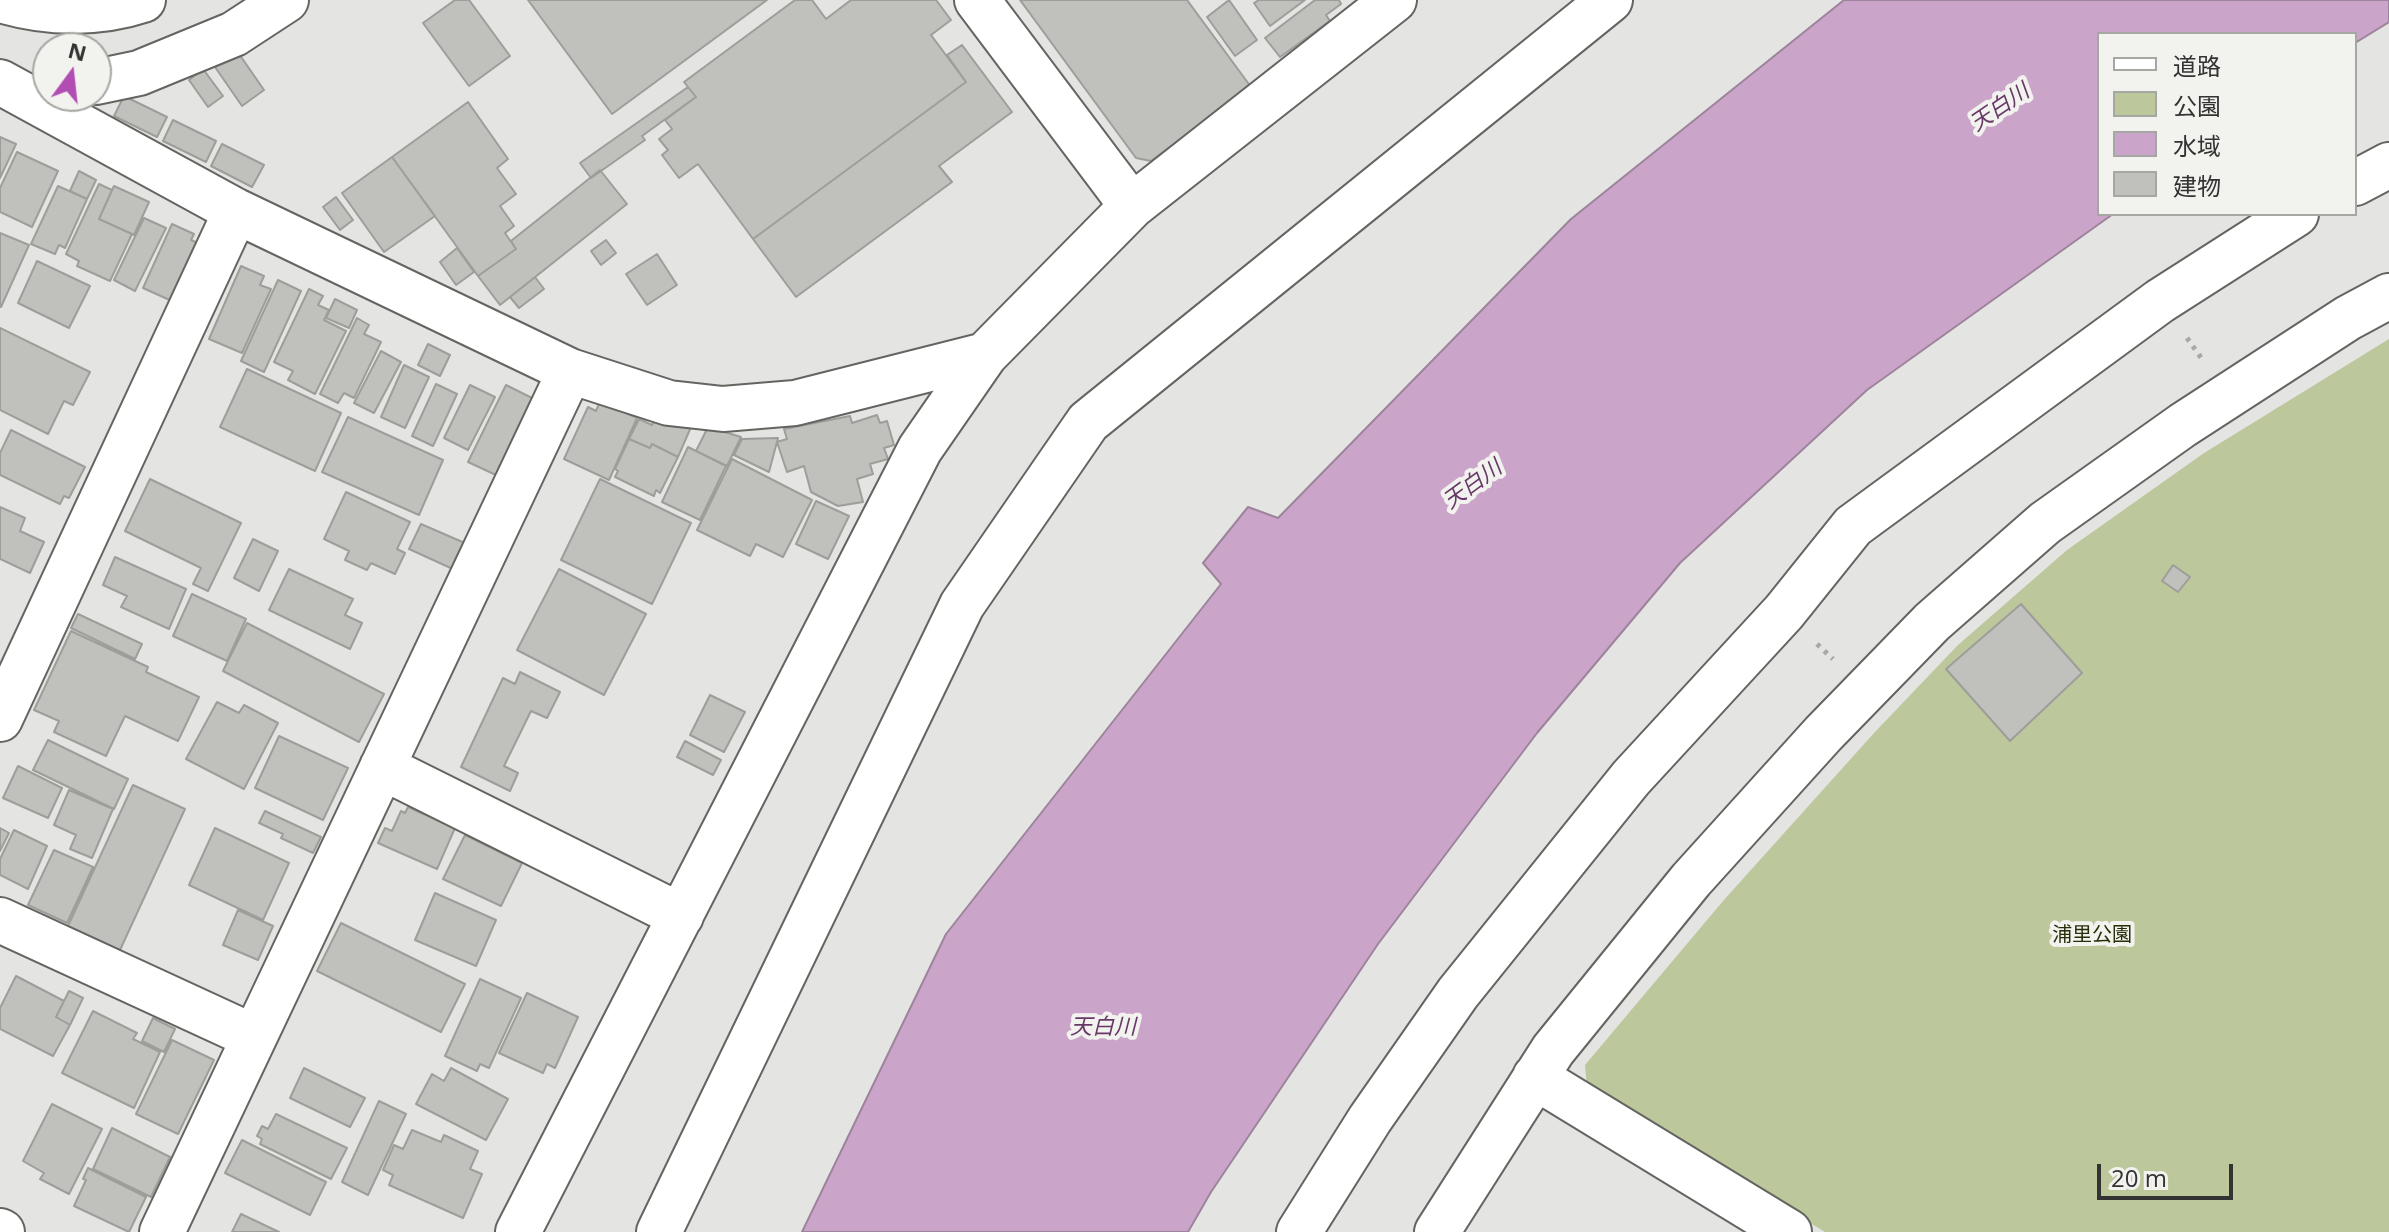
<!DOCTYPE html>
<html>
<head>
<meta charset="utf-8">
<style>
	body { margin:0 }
	#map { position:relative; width:2389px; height:1232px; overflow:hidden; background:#e4e5e2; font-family:"Open Sans","Noto Sans JP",sans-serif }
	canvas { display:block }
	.legend { position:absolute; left:2097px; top:32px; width:260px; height:184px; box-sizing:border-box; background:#f2f3ef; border:2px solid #a6a6a3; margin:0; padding:10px 14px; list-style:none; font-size:24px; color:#333332 }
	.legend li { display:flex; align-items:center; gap:16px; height:40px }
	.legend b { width:40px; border:2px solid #a6a6a3 }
	.north { position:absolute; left:32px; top:32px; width:80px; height:80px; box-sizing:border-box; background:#f2f3ef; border:2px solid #a6a6a3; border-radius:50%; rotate:15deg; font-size:22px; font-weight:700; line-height:32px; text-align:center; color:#333332 }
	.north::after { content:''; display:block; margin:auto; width:28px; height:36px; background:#b24eb3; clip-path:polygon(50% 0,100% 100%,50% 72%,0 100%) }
	.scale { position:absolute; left:2097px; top:1164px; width:136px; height:36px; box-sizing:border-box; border:4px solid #333332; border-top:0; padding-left:10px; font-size:24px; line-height:28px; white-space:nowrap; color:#333332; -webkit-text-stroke:6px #f2f3ef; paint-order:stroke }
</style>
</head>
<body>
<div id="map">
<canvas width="2389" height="1232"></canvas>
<ul class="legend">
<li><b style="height:10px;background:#fff"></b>道路</li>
<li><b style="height:22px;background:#bdc79c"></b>公園</li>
<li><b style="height:22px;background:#cba5c9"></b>水域</li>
<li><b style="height:22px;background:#c0c1bd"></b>建物</li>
</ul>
<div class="north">N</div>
<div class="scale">20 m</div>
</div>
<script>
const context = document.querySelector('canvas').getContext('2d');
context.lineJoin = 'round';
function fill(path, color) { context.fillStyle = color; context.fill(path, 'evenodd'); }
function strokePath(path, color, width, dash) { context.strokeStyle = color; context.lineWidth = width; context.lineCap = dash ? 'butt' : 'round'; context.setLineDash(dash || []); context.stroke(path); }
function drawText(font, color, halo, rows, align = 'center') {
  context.font = font + ' "Open Sans","Noto Sans JP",sans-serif'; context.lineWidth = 8; context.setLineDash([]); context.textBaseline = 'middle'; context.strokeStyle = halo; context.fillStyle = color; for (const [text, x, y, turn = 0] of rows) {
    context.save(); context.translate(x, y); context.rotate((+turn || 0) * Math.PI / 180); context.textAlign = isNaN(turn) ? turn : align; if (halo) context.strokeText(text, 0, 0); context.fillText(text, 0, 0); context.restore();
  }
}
const green = new Path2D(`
	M 2389,339 L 2389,1232 L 1825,1232 L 1587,1087 L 1585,1065 L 1723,901 L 1874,733 L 1958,645 L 2067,550 L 2204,453 Z`);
const water = new Path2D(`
	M 1844,0 L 2389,0 L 2389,22 L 2355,43 L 2355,34 L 2099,34 L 2099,214 L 2113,214 L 1867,390 L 1680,563 L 1537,733 L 1378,944 L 1211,1192 L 1188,1232 L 802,1232 L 946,934 L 1221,584 L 1203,563 L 1248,507 L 1278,518 L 1571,219 Z`);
const building = new Path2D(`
	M 455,0 L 469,0 L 510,56 L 469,86 L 423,23 Z
	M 528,0 L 767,0 L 612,114 Z
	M 795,0 L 812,0 L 826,19 L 851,0 L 936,0 L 951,20 L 931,35 L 966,82 L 753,239 L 698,164 L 679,178 L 662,155 L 668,150 L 659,139 L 672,129 L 665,120 L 696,97 L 684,82 Z
	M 1020,0 L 1187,0 L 1251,87 L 1151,161 L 1136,158 Z
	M 1229,0 L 1257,40 L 1235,56 L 1207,17 Z
	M 1259,0 L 1305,0 L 1270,26 L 1254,3 Z
	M 1315,0 L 1339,0 L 1341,4 L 1326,15 L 1330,21 L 1280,57 L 1265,38 Z
	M 962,45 L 1012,112 L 939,166 L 952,182 L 796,297 L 753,239 L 966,82 L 947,55 Z
	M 237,51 L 264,90 L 242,106 L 215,67 Z
	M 203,69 L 223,96 L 208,107 L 189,80 Z
	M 688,87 L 696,97 L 642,136 L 645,140 L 591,178 L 580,163 Z
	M 124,96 L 167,117 L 157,137 L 114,116 Z
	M 468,102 L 508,159 L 497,168 L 516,194 L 500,206 L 514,226 L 505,233 L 516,249 L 478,276 L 392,157 Z
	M 173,120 L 216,141 L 206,162 L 163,141 Z
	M 0,137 L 16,144 L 0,178 Z
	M 222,144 L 264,165 L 252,187 L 211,166 Z
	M 17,152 L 58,171 L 32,227 L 0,212 L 0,188 Z
	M 392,157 L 435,216 L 384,252 L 342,193 Z
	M 600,170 L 627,204 L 500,305 L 478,276 L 516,249 L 511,241 Z
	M 79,171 L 96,180 L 87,199 L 70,191 Z
	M 99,184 L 112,190 L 99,219 L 132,234 L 110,281 L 77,266 L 79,261 L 66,254 Z
	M 58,186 L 87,199 L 65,248 L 59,245 L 55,254 L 31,244 Z
	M 114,186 L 149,202 L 134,235 L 99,219 Z
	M 336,197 L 353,220 L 340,230 L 323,207 Z
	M 144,218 L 166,228 L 135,291 L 114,280 Z
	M 172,224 L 194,234 L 191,240 L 200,244 L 174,302 L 143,288 Z
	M 0,233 L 29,245 L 1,307 L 0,306 Z
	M 606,240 L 616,253 L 601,265 L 591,251 Z
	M 457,248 L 474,272 L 456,285 L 440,262 Z
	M 657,254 L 677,285 L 647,305 L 626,274 Z
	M 37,261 L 90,286 L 69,328 L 18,303 Z
	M 241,266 L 264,276 L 260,285 L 271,289 L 242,353 L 209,339 Z
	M 535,277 L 544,289 L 519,308 L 510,297 Z
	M 278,280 L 301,291 L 264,372 L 241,361 Z
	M 309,289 L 323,296 L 318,305 L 329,310 L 324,320 L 346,331 L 315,394 L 288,380 L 293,371 L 274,362 Z
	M 335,299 L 357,310 L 349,328 L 326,318 Z
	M 357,318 L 369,325 L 364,334 L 381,342 L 354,398 L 344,393 L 338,403 L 320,394 Z
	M 0,328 L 90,372 L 73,405 L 64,401 L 48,434 L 0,410 Z
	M 428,344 L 450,355 L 440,376 L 418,365 Z
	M 381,351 L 401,362 L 374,413 L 354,403 Z
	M 404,365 L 429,377 L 405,428 L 381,417 Z
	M 247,369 L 341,413 L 315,471 L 220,427 Z
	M 436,384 L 457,394 L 433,446 L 412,436 Z
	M 470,385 L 495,397 L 468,450 L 444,438 Z
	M 506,385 L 532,398 L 496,475 L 468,462 Z
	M 600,401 L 637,418 L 609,480 L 564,459 L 588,407 L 596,411 Z
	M 877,415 L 880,423 L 887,421 L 894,445 L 884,448 L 888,459 L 870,464 L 873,474 L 857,479 L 863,502 L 838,506 L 811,492 L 804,466 L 787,472 L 777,442 L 787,439 L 784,429 L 850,416 L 852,423 Z
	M 348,417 L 443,460 L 419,515 L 322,472 Z
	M 655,418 L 691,427 L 678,457 L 652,444 L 650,448 L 629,439 L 639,419 L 652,425 Z
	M 708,427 L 741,437 L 727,466 L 696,451 Z
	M 11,430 L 85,467 L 69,498 L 64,496 L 60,504 L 0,475 L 0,453 Z
	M 778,438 L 769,472 L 734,455 L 742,439 Z
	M 629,439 L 650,448 L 652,444 L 678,457 L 660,493 L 656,490 L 654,496 L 615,477 L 618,471 L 615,469 Z
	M 688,447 L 726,466 L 700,520 L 662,502 Z
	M 732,459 L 812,500 L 783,557 L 756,544 L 750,556 L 697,530 Z
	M 150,479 L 241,523 L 208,591 L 193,584 L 201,568 L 125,531 Z
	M 600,479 L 691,523 L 652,604 L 561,560 Z
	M 346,492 L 410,522 L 397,549 L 405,553 L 395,574 L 371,563 L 367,570 L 345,560 L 349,551 L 324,539 Z
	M 816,501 L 849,516 L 828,559 L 796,544 Z
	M 0,507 L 25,518 L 20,531 L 44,542 L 30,573 L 0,559 Z
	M 421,524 L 467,544 L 455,570 L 409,549 Z
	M 253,539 L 278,551 L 259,591 L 234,578 Z
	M 115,557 L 186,589 L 169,629 L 121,607 L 127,596 L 103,585 Z
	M 2173,565 L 2190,577 L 2178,592 L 2162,581 Z
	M 289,569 L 353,599 L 345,615 L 362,623 L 350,649 L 269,610 Z
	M 559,569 L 646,614 L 604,695 L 517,650 Z
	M 192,594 L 246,619 L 227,661 L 173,636 Z
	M 2021,604 L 2082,673 L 2010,741 L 1946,669 Z
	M 78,614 L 142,644 L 135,659 L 71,628 Z
	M 247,623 L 384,694 L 359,742 L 223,671 Z
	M 71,631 L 148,667 L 146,672 L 199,697 L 178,741 L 125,716 L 106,756 L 54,732 L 59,721 L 34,710 Z
	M 520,672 L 560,692 L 547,718 L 531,711 L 504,766 L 518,773 L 510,791 L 461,767 L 503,678 L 515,684 Z
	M 710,695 L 745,712 L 724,752 L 690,735 Z
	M 217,702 L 239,713 L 244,705 L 278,723 L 244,789 L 186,759 Z
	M 279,736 L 348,768 L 323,820 L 255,788 Z
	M 48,740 L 128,779 L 114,809 L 33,770 Z
	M 685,741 L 721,760 L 713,775 L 677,757 Z
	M 18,766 L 62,788 L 48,818 L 3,798 Z
	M 133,785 L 185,809 L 120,950 L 68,926 Z
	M 69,790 L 113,809 L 92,858 L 70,849 L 76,835 L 54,825 Z
	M 408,807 L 455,828 L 437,869 L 378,843 L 385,828 L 392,831 L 401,811 L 405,813 Z
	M 265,811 L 321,837 L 313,853 L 281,838 L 283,834 L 259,823 Z
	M 0,828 L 9,833 L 0,851 Z
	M 215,828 L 289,863 L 263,920 L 189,885 Z
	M 14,830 L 47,846 L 28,889 L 0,875 L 0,859 Z
	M 465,835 L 522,863 L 501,906 L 443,879 Z
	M 54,850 L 93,867 L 67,923 L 28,905 Z
	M 435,893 L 496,920 L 476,966 L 415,940 Z
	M 238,910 L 273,926 L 258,960 L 223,945 Z
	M 341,923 L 465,984 L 441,1032 L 317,971 Z
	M 16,976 L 64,1001 L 56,1017 L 70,1025 L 53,1056 L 0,1029 L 0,1008 Z
	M 480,979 L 521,998 L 489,1068 L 480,1064 L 477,1071 L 445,1056 Z
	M 69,991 L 83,998 L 70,1025 L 56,1017 Z
	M 527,993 L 578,1017 L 555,1068 L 547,1064 L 543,1073 L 499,1053 Z
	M 93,1011 L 137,1033 L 133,1039 L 160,1052 L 134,1108 L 62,1073 Z
	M 153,1018 L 175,1029 L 164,1052 L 142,1041 Z
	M 172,1040 L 214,1060 L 178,1134 L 136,1114 Z
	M 304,1068 L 365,1098 L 350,1127 L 290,1098 Z
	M 451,1068 L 508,1099 L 486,1140 L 416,1104 L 432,1074 L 444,1081 Z
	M 379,1101 L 406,1114 L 368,1195 L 342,1182 Z
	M 52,1104 L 102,1129 L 69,1194 L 40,1179 L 44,1173 L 23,1161 Z
	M 276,1114 L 347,1148 L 331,1179 L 260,1144 L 262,1139 L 257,1136 L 262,1126 L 268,1129 Z
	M 112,1128 L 170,1157 L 151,1197 L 93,1169 Z
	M 412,1130 L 441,1142 L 444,1135 L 478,1151 L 470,1169 L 482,1174 L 463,1218 L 389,1185 L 393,1175 L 383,1170 L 394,1145 L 403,1149 Z
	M 242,1140 L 326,1182 L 310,1215 L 225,1173 Z
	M 88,1168 L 146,1197 L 129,1232 L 74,1206 L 86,1180 L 83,1179 Z
	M 241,1214 L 279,1232 L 232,1232 Z`);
const path = new Path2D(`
	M 2187,338 L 2202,359
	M 1817,644 L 1833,659`);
const minor = new Path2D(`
	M 1,0 C 47,14 98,15 143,0
	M 977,0 L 1132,206
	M 0,82 L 236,211 L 570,371 L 669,403 L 723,409 L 795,403 L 985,355
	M 96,82 L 139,73 L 234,34 L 286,0
	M 2355,183 L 2389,165
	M 0,719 L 236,211
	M 382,767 L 681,916
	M 0,920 L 254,1037
	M 1535,1077 L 1789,1232
	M 0,1231 L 2,1232
	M 162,1232 L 570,371
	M 518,1232 L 920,449 L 985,355 L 1132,206 L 1394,0
	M 659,1232 L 962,605 L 1088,422 L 1610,0
	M 1299,1232 L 1370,1119 L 1458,993 L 1631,778 L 1784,612 L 1853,526 L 2160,301 L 2296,214
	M 1437,1232 L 1553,1050 L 1691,880 L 1823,734 L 1932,622 L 2045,523 L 2183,425 L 2348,318 L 2389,296`);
const parkNames = [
	["浦里公園",2092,935]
];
const waterNames = [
	["天白川",2000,108,-34],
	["天白川",1473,485,-36],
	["天白川",1103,1028]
];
fill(green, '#bdc79c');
fill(water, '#cba5c9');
strokePath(water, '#9d839c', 2);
fill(building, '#c0c1bd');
strokePath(building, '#9d9e9a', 2);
strokePath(minor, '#646461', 48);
strokePath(path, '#a8a8a6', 5, [4, 6]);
strokePath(minor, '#fff', 44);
drawText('20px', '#282e09', '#f2f3ef', parkNames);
drawText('italic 22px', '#683868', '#f2f3ef', waterNames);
</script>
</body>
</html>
